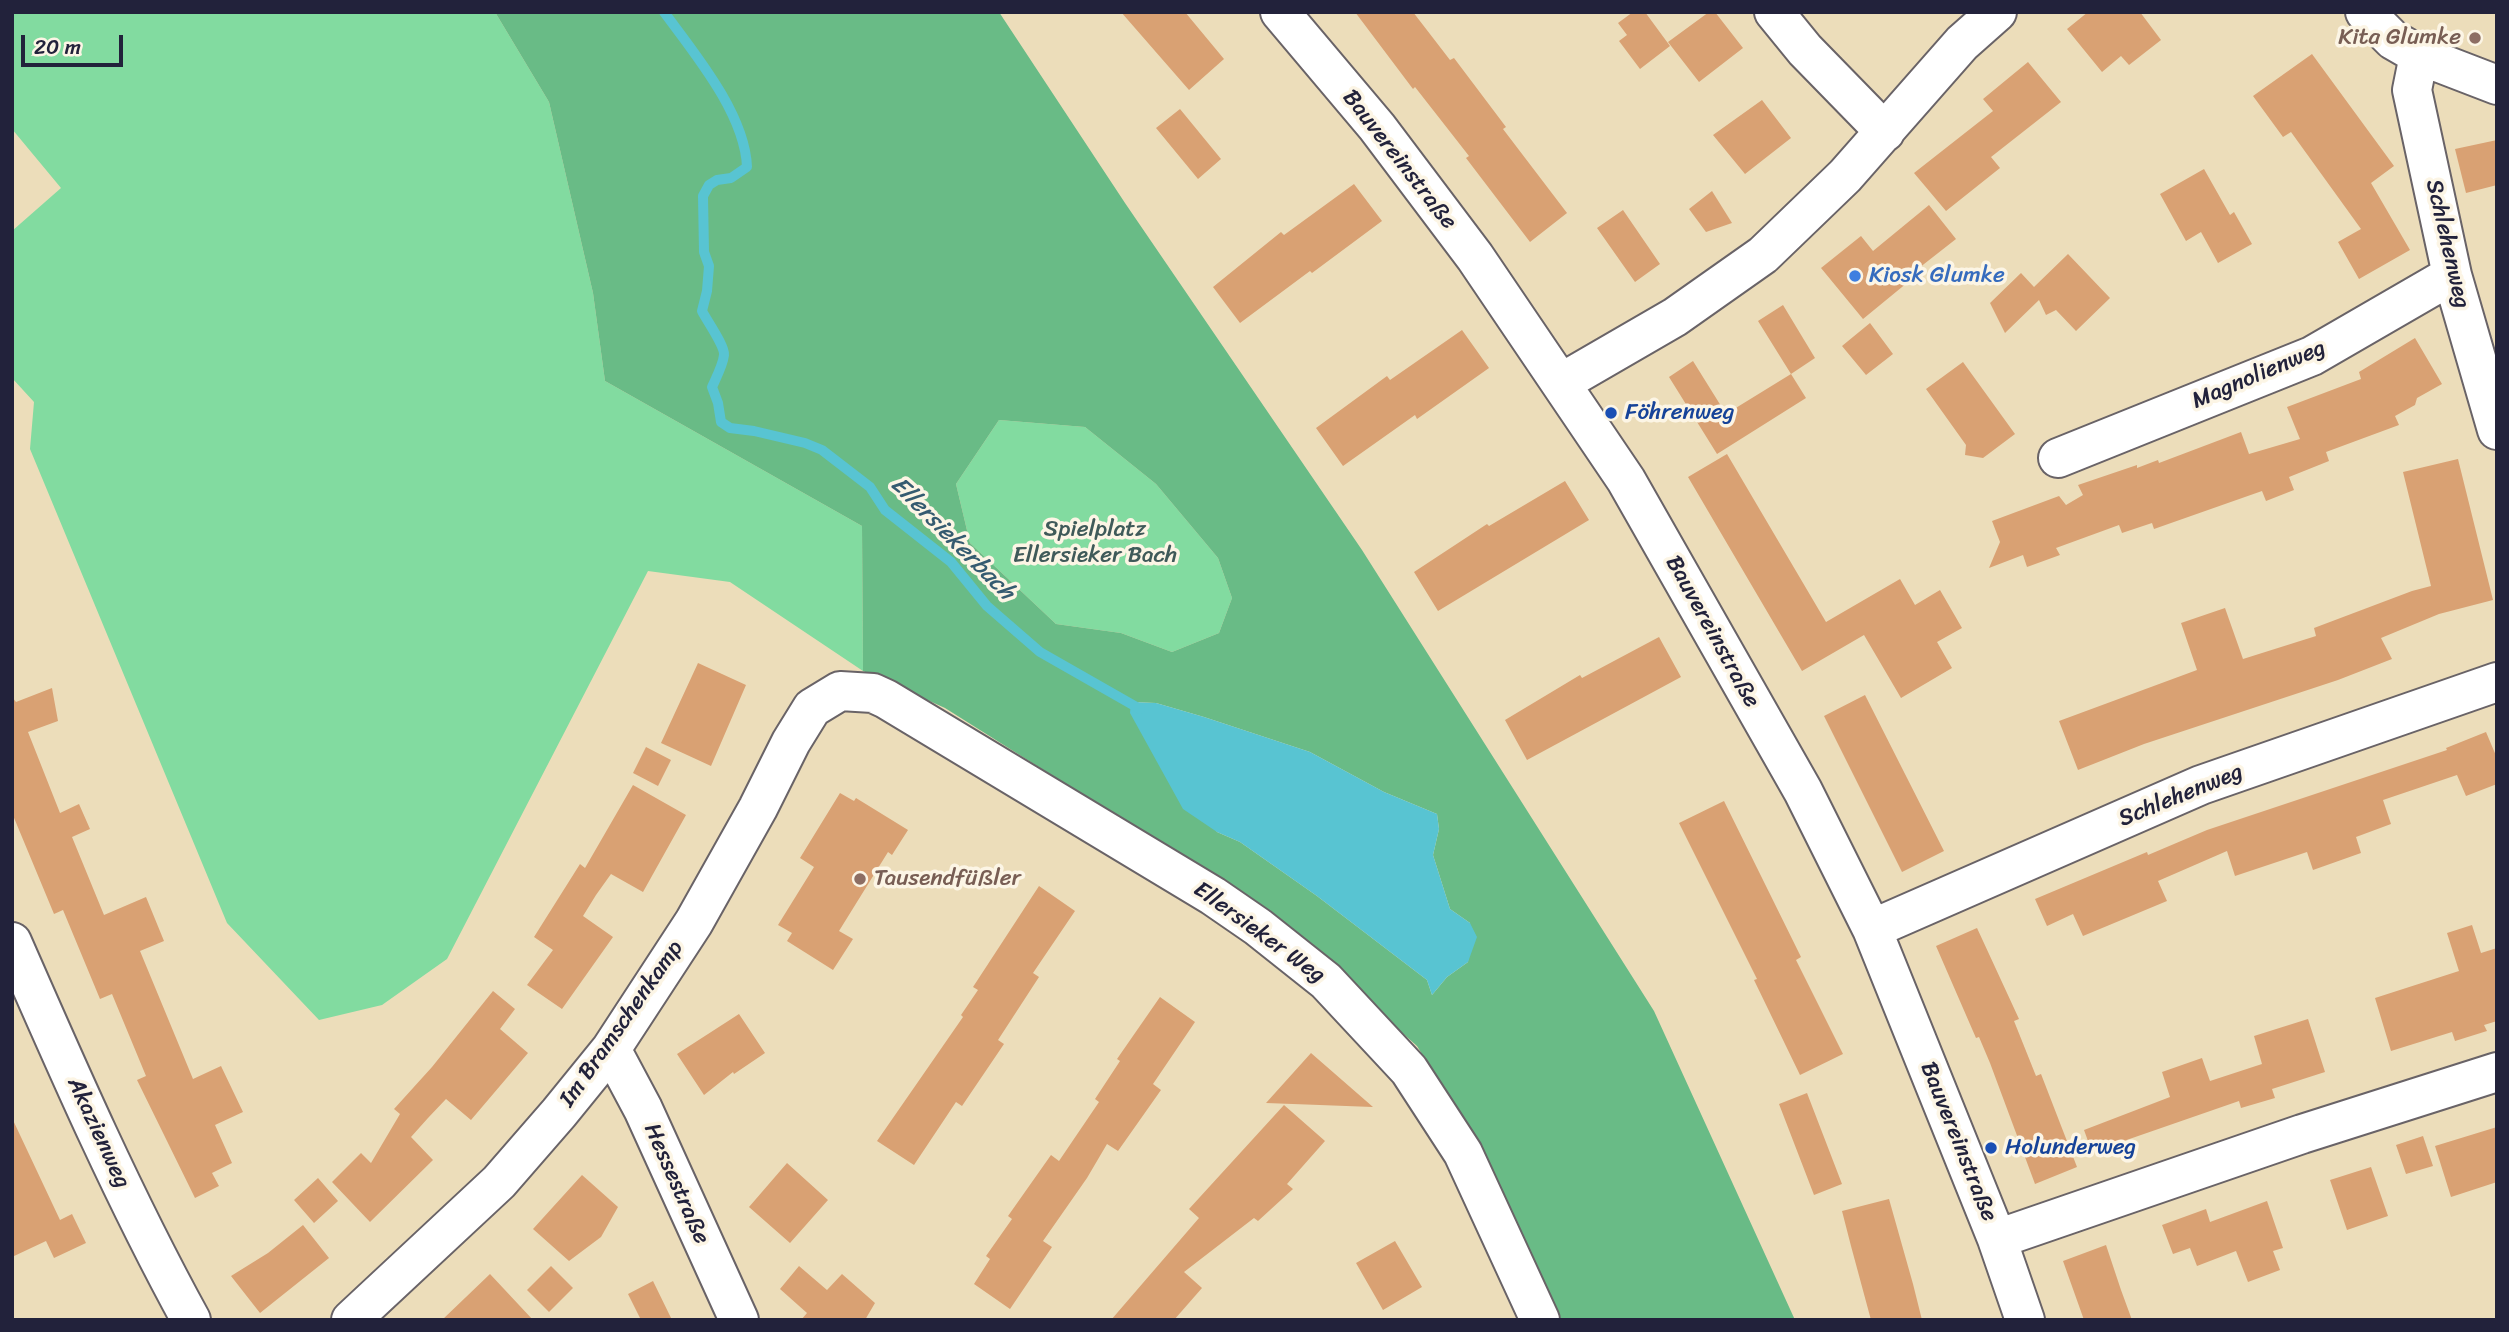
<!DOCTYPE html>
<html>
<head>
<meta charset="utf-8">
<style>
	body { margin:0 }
	#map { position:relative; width:2509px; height:1332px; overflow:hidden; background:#ecddba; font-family:Sriracha,sans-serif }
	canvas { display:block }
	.frame { position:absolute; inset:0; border:14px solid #22223b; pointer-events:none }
	.scale { position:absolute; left:21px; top:35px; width:102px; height:32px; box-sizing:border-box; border:4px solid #22223b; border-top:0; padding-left:9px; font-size:21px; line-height:24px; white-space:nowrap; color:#22223b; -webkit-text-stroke:5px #fcf5e5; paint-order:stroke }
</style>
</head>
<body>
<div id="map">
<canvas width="2509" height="1332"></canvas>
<div class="frame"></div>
<div class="scale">20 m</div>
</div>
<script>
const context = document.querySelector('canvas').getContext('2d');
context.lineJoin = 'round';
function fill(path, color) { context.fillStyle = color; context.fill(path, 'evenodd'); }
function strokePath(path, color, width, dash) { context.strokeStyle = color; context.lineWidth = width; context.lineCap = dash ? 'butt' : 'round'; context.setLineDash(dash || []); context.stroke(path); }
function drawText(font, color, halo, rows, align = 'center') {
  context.font = font + ' Sriracha,sans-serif'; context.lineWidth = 7; context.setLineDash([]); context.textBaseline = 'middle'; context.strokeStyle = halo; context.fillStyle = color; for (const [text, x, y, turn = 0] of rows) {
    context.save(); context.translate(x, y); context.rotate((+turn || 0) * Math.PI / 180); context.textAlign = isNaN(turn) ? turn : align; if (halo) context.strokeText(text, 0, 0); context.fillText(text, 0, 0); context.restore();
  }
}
const green = new Path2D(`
	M 12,12 L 495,12 L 549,102 L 593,293 L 605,381 L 862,526 L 863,671 L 730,582 L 648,571 L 447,959 L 382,1005 L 319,1020 L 227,923 L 30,449 L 34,402 L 12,378 L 12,231 L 61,188 L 12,129 Z
	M 999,420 L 1085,427 L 1156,484 L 1218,558 L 1232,598 L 1219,633 L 1172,652 L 1121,633 L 1056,624 L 970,543 L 956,484 Z`);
const forest = new Path2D(`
	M 495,12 L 999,12 L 1125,203 L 1362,550 L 1654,1011 L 1795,1320 L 1553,1320 L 1462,1119 L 1417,1046 L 1261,907 L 945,708 L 863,671 L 862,526 L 605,381 L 593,293 L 549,102 ZM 999,420 L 1085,427 L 1156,484 L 1218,558 L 1232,598 L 1219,633 L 1172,652 L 1121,633 L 1056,624 L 970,543 L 956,484 ZM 1131,702 L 1156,703 L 1204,717 L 1310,752 L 1384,792 L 1437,814 L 1439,829 L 1433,855 L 1450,909 L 1470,923 L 1468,962 L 1447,977 L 1432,995 L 1427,980 L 1317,896 L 1240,842 L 1217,832 Z`);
const water = new Path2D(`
	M 1131,702 L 1156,703 L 1204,717 L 1310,752 L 1384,792 L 1437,814 L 1439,829 L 1433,855 L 1450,909 L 1470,923 L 1477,937 L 1468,962 L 1447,977 L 1432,995 L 1427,980 L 1317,896 L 1240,842 L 1217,832 L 1183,809 L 1130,713 Z`);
const stream = new Path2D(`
	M 664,12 C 695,54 745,114 747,167 L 731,178 L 717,180 L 709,185 L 703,196 L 704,252 L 709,266 L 707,291 L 702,311 C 707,321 725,346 724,355 C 723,365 716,378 712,387 L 718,403 L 721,422 L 730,428 L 754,431 L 805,443 L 822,450 L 870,487 L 885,510 L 951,562 L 987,606 L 1040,652 L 1140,709`);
const building = new Path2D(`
	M 1121,12 L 1185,12 L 1224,59 L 1189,90 Z
	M 1355,12 L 1413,12 L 1450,60 L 1454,58 L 1506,127 L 1503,129 L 1567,213 L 1530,242 L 1466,158 L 1469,156 L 1415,87 L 1413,89 Z
	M 1633,12 L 1645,12 L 1670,46 L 1640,69 L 1619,41 L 1627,35 L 1618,23 Z
	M 1709,12 L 1715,12 L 1743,48 L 1699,82 L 1668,42 Z
	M 2088,12 L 2140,12 L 2161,40 L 2129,65 L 2121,56 L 2102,72 L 2067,29 Z
	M 2312,54 L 2394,166 L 2371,183 L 2410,250 L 2359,279 L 2338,242 L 2361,229 L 2291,132 L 2283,137 L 2253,96 Z
	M 2028,62 L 2061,102 L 1991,157 L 2000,168 L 1946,211 L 1914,173 L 1993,111 L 1983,99 Z
	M 1762,100 L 1791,138 L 1745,174 L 1713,135 Z
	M 1180,109 L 1221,159 L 1198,179 L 1156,128 Z
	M 2497,140 L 2497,185 L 2466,193 L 2455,149 Z
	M 2204,169 L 2230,215 L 2234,212 L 2252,244 L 2218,263 L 2201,232 L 2186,241 L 2160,194 Z
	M 1354,184 L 1382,221 L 1312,273 L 1310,271 L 1240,323 L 1213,287 L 1281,232 L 1284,235 Z
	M 1712,191 L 1732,223 L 1706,232 L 1689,209 Z
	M 1929,205 L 1956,239 L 1910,275 L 1913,278 L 1863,319 L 1821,268 L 1861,236 L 1873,251 Z
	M 1623,210 L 1660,264 L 1635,282 L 1597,228 Z
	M 2068,254 L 2110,298 L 2076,331 L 2056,310 L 2046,315 L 2039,300 L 2005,333 L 1990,303 L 2021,273 L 2034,287 Z
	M 1783,305 L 1815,358 L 1791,374 L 1758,321 Z
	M 1870,323 L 1893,354 L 1866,375 L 1842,346 Z
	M 1462,330 L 1489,368 L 1417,419 L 1415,415 L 1343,466 L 1316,428 L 1387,376 L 1390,380 Z
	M 2415,338 L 2442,384 L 2417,398 L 2415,405 L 2395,416 L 2399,425 L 2326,452 L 2329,461 L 2289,477 L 2294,490 L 2266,501 L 2262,491 L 2154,529 L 2152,523 L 2122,533 L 2119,525 L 2056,548 L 2060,555 L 2027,567 L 2023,555 L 1989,568 L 2000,542 L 1992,521 L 2059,496 L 2066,505 L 2083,495 L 2078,485 L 2137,465 L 2137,468 L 2158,460 L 2159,463 L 2241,432 L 2249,454 L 2300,439 L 2287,407 L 2361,379 L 2359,372 Z
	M 1693,361 L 1726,414 L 1791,374 L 1806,398 L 1717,454 L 1669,377 Z
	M 1963,362 L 2015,434 L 1983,458 L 1965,455 L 1966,445 L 1926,389 Z
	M 1727,454 L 1826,622 L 1900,579 L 1915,605 L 1940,590 L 1962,628 L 1937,642 L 1952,668 L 1901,698 L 1864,635 L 1802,671 L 1688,477 Z
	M 2458,459 L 2493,600 L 2439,614 L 2381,638 L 2392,659 L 2338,680 L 2144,744 L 2078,770 L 2059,721 L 2197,670 L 2181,623 L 2225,608 L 2243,659 L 2316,636 L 2314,628 L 2412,591 L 2431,586 L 2403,472 Z
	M 1565,481 L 1589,520 L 1438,611 L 1414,572 L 1487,524 L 1489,526 Z
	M 1659,637 L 1681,677 L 1527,760 L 1505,720 L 1580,675 L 1582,678 Z
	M 698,663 L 746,685 L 711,766 L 661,743 Z
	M 52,688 L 58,721 L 28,732 L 60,813 L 79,804 L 90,829 L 72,837 L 104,915 L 146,897 L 164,941 L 140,951 L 193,1079 L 221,1066 L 243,1112 L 215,1125 L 232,1163 L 212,1173 L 219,1186 L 195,1198 L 137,1080 L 146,1076 L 112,994 L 100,999 L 63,910 L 54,914 L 12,813 L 12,697 L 16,702 Z
	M 1865,695 L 1944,851 L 1902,872 L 1824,716 Z
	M 2486,732 L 2497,758 L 2497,784 L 2466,796 L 2457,775 L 2383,800 L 2391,824 L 2356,837 L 2361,853 L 2313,870 L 2307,852 L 2235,876 L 2227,851 L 2158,881 L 2167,901 L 2083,936 L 2073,914 L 2047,926 L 2035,899 L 2147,852 L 2148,855 L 2207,830 L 2447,750 L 2446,748 Z
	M 646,747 L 671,760 L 658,786 L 633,773 Z
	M 633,785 L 686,815 L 643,892 L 611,874 L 596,895 L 583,916 L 613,937 L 562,1009 L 527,985 L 553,950 L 534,937 L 580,864 L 585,868 Z
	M 840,793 L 854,801 L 856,798 L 908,830 L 892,855 L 888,852 L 839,931 L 853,939 L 833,970 L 787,941 L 792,933 L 778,925 L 814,867 L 800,858 Z
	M 1724,801 L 1801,957 L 1796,960 L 1843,1054 L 1800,1075 L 1754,980 L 1757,979 L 1679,823 Z
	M 1039,886 L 1075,911 L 1033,973 L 1039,977 L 998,1040 L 1004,1044 L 962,1106 L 956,1102 L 914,1165 L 877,1141 L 963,1017 L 961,1015 L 978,990 L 973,987 Z
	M 2472,925 L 2481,953 L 2497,948 L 2497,1021 L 2484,1025 L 2487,1031 L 2455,1041 L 2452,1032 L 2391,1051 L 2375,998 L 2459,971 L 2447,933 Z
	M 1977,928 L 2019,1019 L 2014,1021 L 2036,1076 L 2041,1074 L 2077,1167 L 2035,1184 L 1990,1063 L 1979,1037 L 1976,1038 L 1936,946 Z
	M 493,991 L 515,1009 L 500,1029 L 528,1053 L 471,1120 L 446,1099 L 428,1118 L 411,1137 L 433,1160 L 370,1222 L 332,1182 L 361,1153 L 371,1163 L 400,1114 L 394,1109 L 432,1067 Z
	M 1160,997 L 1195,1022 L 1153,1084 L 1161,1090 L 1118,1151 L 1107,1144 L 1087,1178 L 1043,1241 L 1052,1247 L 1010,1309 L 974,1284 L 990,1259 L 986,1256 L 1012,1219 L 1008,1216 L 1051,1155 L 1059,1161 L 1099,1102 L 1095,1099 L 1120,1061 L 1117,1059 Z
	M 739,1014 L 765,1053 L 734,1074 L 733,1072 L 704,1095 L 677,1054 Z
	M 2308,1019 L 2325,1072 L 2272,1089 L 2275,1098 L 2241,1108 L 2239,1101 L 2092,1152 L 2084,1130 L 2170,1097 L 2162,1072 L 2202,1058 L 2210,1081 L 2262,1064 L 2254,1036 Z
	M 1311,1053 L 1373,1107 L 1266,1103 Z
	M 1807,1093 L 1842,1184 L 1814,1195 L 1779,1104 Z
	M 1284,1105 L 1325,1141 L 1287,1184 L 1293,1189 L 1258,1221 L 1254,1218 L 1184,1272 L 1202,1288 L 1174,1320 L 1111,1320 L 1199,1218 L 1189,1209 Z
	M 12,1118 L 60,1220 L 72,1214 L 86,1243 L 54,1258 L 46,1241 L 12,1257 Z
	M 2497,1127 L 2497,1182 L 2451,1197 L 2435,1146 Z
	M 2423,1136 L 2433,1166 L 2406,1174 L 2396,1145 Z
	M 787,1163 L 828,1200 L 790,1243 L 749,1207 Z
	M 2371,1167 L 2388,1216 L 2347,1230 L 2330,1180 Z
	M 582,1175 L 618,1207 L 601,1237 L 569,1261 L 533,1229 Z
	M 318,1178 L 338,1201 L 314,1223 L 294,1200 Z
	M 1889,1199 L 1913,1284 L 1922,1320 L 1871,1320 L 1851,1246 L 1842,1211 Z
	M 2267,1201 L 2283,1248 L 2273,1251 L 2280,1270 L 2248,1282 L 2236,1251 L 2197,1266 L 2190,1248 L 2173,1254 L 2162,1225 L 2206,1209 L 2210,1222 Z
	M 303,1225 L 329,1258 L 260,1313 L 231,1276 L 268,1253 Z
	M 1395,1241 L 1422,1287 L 1383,1310 L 1356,1263 Z
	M 2106,1245 L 2121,1290 L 2132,1320 L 2084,1320 L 2063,1261 Z
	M 551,1266 L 573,1288 L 549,1312 L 527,1290 Z
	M 799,1266 L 827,1290 L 842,1274 L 875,1303 L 865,1320 L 801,1320 L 807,1313 L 780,1289 Z
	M 490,1274 L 533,1320 L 442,1320 Z
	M 653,1281 L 672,1320 L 641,1320 L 628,1294 Z`);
const minor = new Path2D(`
	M 1280,12 L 1377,127 L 1475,257 L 1626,480 L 1803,791 L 1872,929 L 1997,1239 L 2025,1320
	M 1774,12 L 1805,50 L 1885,132
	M 2365,12 L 2393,40 L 2419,55 L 2497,85
	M 2419,55 L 2412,90 L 2452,275 L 2497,430
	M 1561,383 L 1675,317 L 1763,255 L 1845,176 L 1962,43 L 1997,12
	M 2058,458 L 2312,356 L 2452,275
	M 1872,929 L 2201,785 L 2497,682
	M 12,942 C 68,1070 124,1198 191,1320
	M 611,1049 L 643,1109 L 739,1320
	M 1997,1239 L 2302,1134 L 2497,1072
	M 351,1320 L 499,1182 L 559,1113 L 611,1049 L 694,922 L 758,808 L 791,742 L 812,708 L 840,691 L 873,693 L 886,699 L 1213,896 L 1258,927 L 1326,981 L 1409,1070 L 1463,1153 L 1540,1320`);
const markers = [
	[2475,38,7,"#8d6e63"],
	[1855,276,7,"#3f7fe0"],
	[1611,413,7,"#1a4fb4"],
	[860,879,7,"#8d6e63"],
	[1991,1148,7,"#1a4fb4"]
];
const educationNames = [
	["Kita Glumke",2461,38],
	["Tausendfüßler",874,879,"left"]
];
const streetNames = [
	["Bauvereinstraße",1399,160,52],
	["Schlehenweg",2447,244,77],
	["Magnolienweg",2259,375,-23],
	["Bauvereinstraße",1712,632,61],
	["Schlehenweg",2181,796,-22],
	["Ellersieker Weg",1259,933,36],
	["Im Bramschenkamp",622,1024,-55],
	["Akazienweg",98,1133,65],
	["Bauvereinstraße",1958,1142,68],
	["Hessestraße",676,1184,66]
];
const shopNames = [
	["Kiosk Glumke",1869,276]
];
const transitNames = [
	["Föhrenweg",1625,413],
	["Holunderweg",2005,1148]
];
const parkNames = [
	["Spielplatz",1095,530],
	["Ellersieker Bach",1095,556]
];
const waterNames = [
	["Ellersiekerbach",952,539,45]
];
fill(green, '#82dba0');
fill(forest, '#69bb86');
fill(water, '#58c4d2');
strokePath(stream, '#58c4d2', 10);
fill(building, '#d9a173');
strokePath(minor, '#696367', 42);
strokePath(minor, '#fff', 38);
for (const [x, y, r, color] of markers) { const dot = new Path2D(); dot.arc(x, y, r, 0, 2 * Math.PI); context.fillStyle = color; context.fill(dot); strokePath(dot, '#fcf5e5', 2.5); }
drawText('23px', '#785e54', '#fcf5e5', educationNames, 'right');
drawText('23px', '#22223b', '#fcf5e5', streetNames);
drawText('23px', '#366cbe', '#fcf5e5', shopNames, 'left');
drawText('23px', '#164399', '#fcf5e5', transitNames, 'left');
drawText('23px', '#3f5a59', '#fcf5e5', parkNames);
drawText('italic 24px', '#355b70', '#fcf5e5', waterNames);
</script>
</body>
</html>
